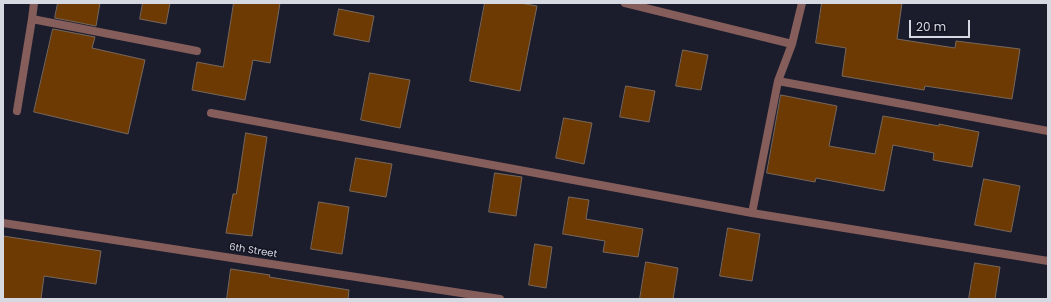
<!DOCTYPE html>
<html>
<head>
<meta charset="utf-8">
<style>
	body { margin:0 }
	#map { position:relative; width:1051px; height:302px; overflow:hidden; background:#1c1d2c; font-family:Poppins,sans-serif }
	canvas { display:block }
	.frame { position:absolute; inset:0; border:4px solid #d6d8e2; pointer-events:none }
	.scale { position:absolute; left:909px; top:20px; width:61px; height:18px; box-sizing:border-box; border:2px solid #d6d8e2; border-top:0; padding-left:5px; font-size:12px; line-height:14px; white-space:nowrap; color:#d6d8e2; -webkit-text-stroke:3px #131422; paint-order:stroke }
</style>
</head>
<body>
<div id="map">
<canvas width="1051" height="302"></canvas>
<div class="frame"></div>
<div class="scale">20 m</div>
</div>
<script>
const context = document.querySelector('canvas').getContext('2d');
context.lineJoin = 'round';
function fill(path, color) { context.fillStyle = color; context.fill(path, 'evenodd'); }
function strokePath(path, color, width, dash) { context.strokeStyle = color; context.lineWidth = width; context.lineCap = dash ? 'butt' : 'round'; context.setLineDash(dash || []); context.stroke(path); }
function drawText(font, color, halo, rows, align = 'center') {
  context.font = font + ' Poppins,sans-serif'; context.lineWidth = 3; context.setLineDash([]); context.textBaseline = 'middle'; context.strokeStyle = halo; context.fillStyle = color; for (const [text, x, y, turn = 0] of rows) {
    context.save(); context.translate(x, y); context.rotate((+turn || 0) * Math.PI / 180); context.textAlign = isNaN(turn) ? turn : align; if (halo) context.strokeText(text, 0, 0); context.fillText(text, 0, 0); context.restore();
  }
}
const building = new Path2D(`
	M 58,3 L 100,3 L 96,26 L 55,18 Z
	M 143,3 L 170,3 L 166,24 L 140,19 Z
	M 234,3 L 280,3 L 270,63 L 253,60 L 245,100 L 192,90 L 197,62 L 223,67 Z
	M 485,3 L 520,3 L 537,6 L 520,91 L 470,81 Z
	M 822,3 L 902,3 L 897,39 L 955,48 L 956,41 L 1020,49 L 1012,99 L 925,86 L 924,90 L 842,76 L 846,48 L 816,43 Z
	M 339,9 L 374,16 L 369,42 L 334,35 Z
	M 53,29 L 95,37 L 92,48 L 145,60 L 128,134 L 34,112 Z
	M 683,50 L 708,55 L 701,90 L 676,86 Z
	M 370,73 L 410,80 L 400,128 L 361,120 Z
	M 626,86 L 655,91 L 649,122 L 620,117 Z
	M 781,95 L 837,106 L 829,146 L 875,154 L 883,116 L 939,126 L 939,124 L 979,132 L 972,167 L 933,160 L 934,153 L 893,145 L 884,191 L 816,178 L 815,182 L 767,173 Z
	M 564,118 L 592,123 L 584,164 L 556,158 Z
	M 246,133 L 267,137 L 252,236 L 226,233 L 233,194 L 236,194 Z
	M 356,158 L 392,164 L 386,197 L 350,191 Z
	M 495,173 L 522,177 L 516,216 L 489,212 Z
	M 984,179 L 1020,186 L 1011,232 L 975,225 Z
	M 569,197 L 589,200 L 586,219 L 643,229 L 638,257 L 603,252 L 605,241 L 563,234 Z
	M 319,202 L 349,207 L 342,254 L 311,249 Z
	M 728,228 L 760,234 L 752,281 L 720,276 Z
	M 3,236 L 101,251 L 96,284 L 44,276 L 41,299 L 3,299 Z
	M 535,244 L 552,247 L 546,288 L 529,285 Z
	M 646,262 L 678,268 L 673,299 L 640,299 Z
	M 975,263 L 1000,267 L 995,299 L 969,299 Z
	M 231,269 L 270,275 L 269,277 L 349,290 L 348,299 L 227,299 Z`);
const minor = new Path2D(`
	M 34,3 L 32,19 L 197,51
	M 625,3 L 792,44
	M 778,81 L 1048,131
	M 17,111 L 32,19
	M 211,113 L 752,213 L 1048,261
	M 752,213 L 778,81 L 792,44 L 802,3
	M 3,223 L 500,299`);
const streetNames = [
	["6th Street",253,251,9]
];
fill(building, '#6d3a04');
strokePath(building, '#78685b', 1);
strokePath(minor, '#855e5c', 8);
drawText('10px', '#d6d8e2', '#131422', streetNames);
</script>
</body>
</html>
